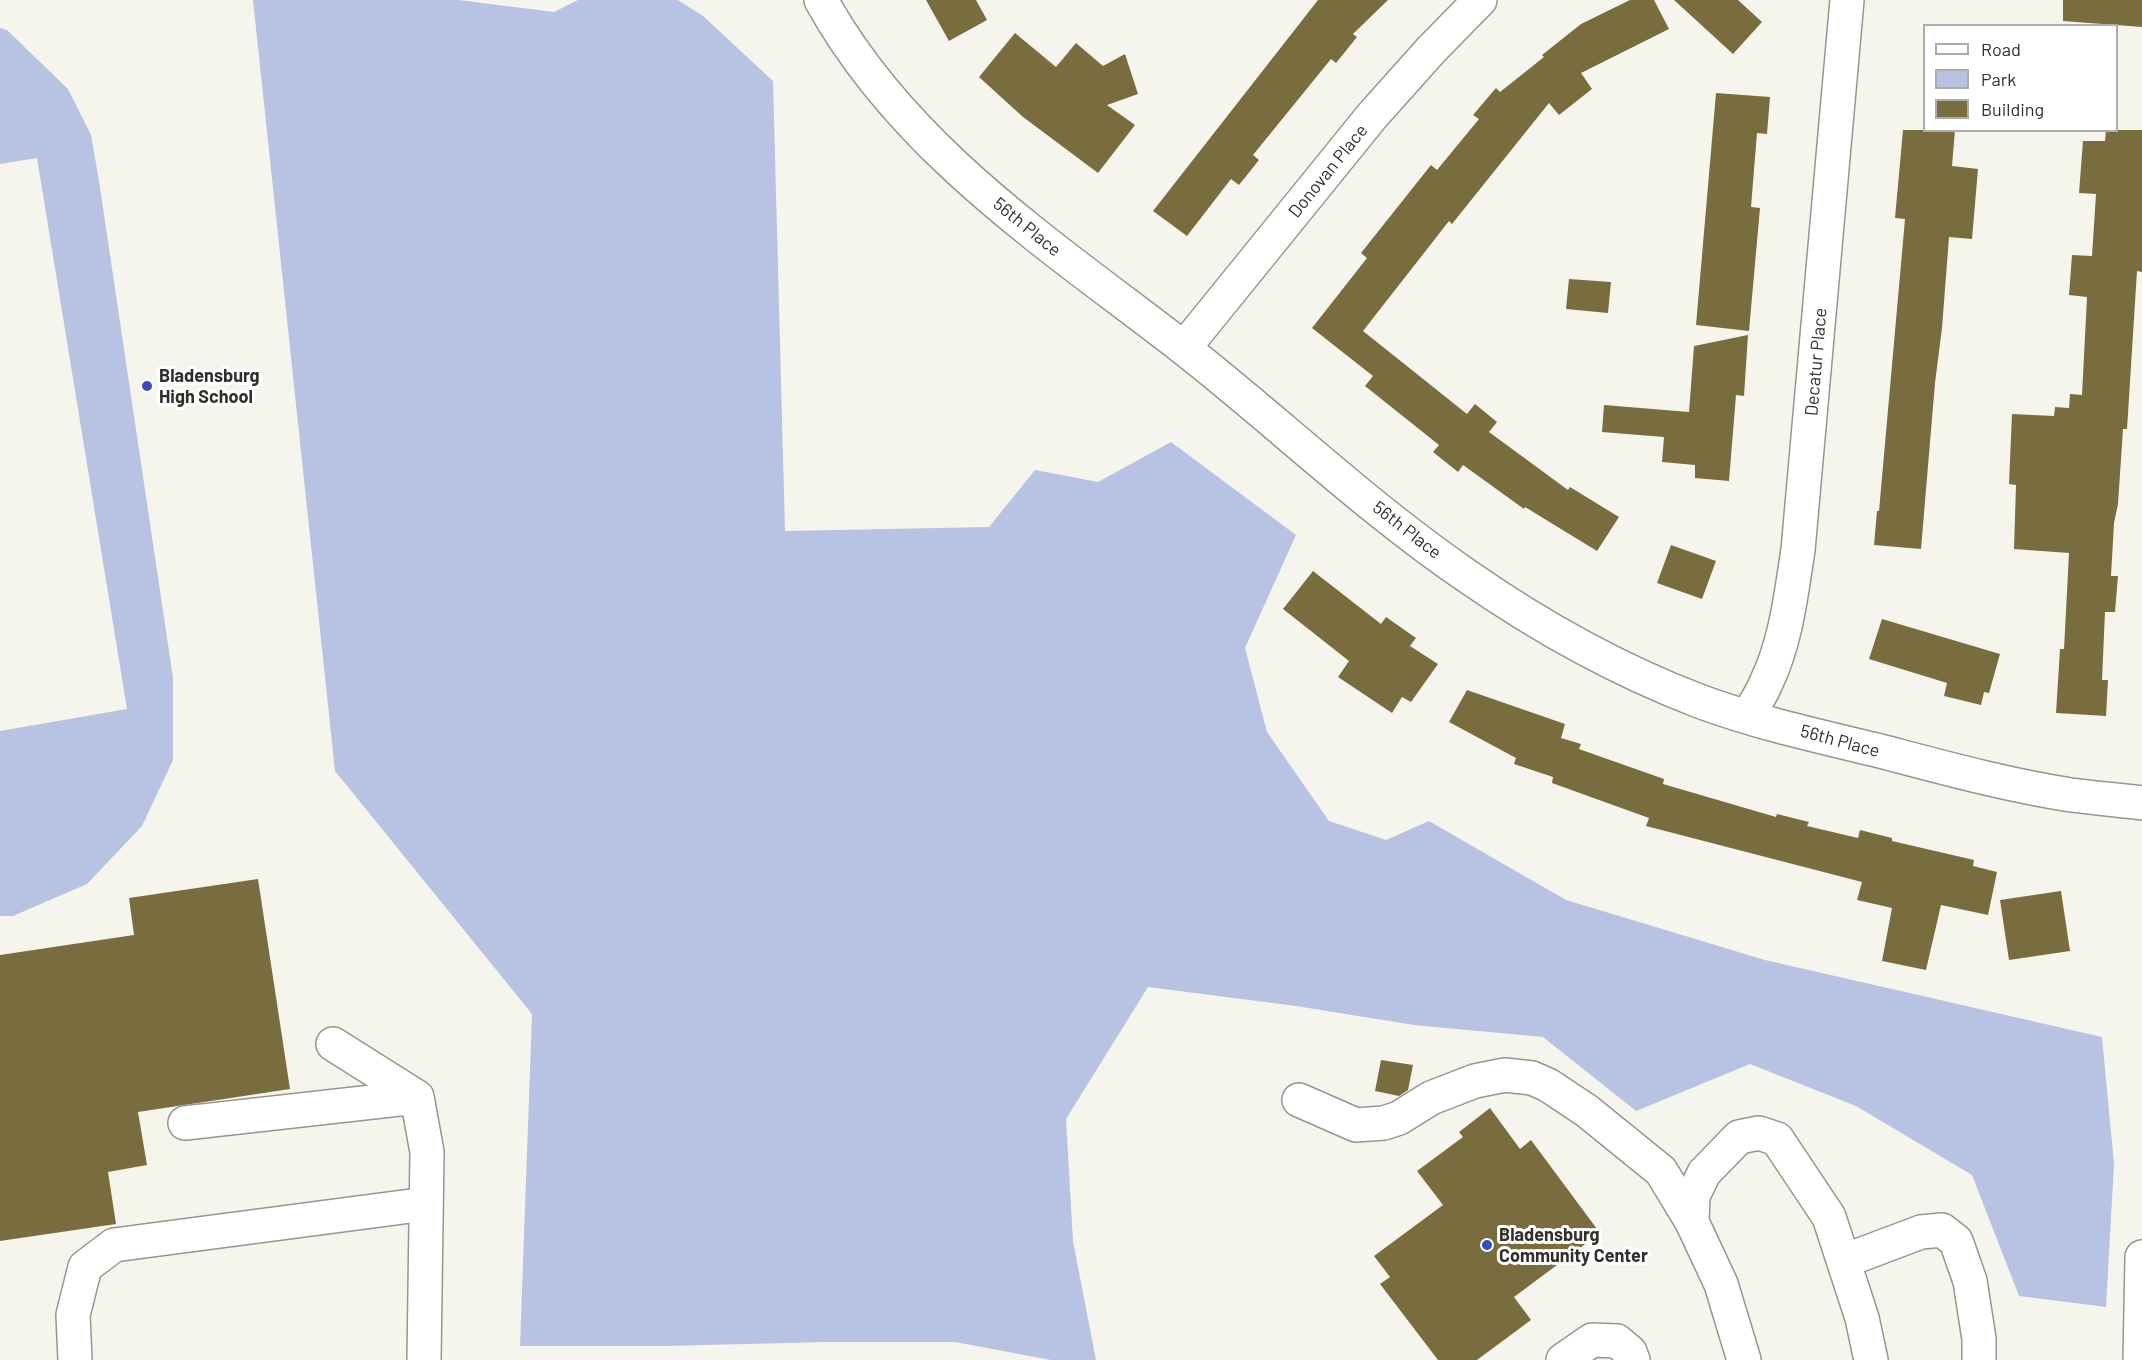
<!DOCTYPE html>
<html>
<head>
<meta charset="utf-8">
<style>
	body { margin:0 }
	#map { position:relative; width:2142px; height:1360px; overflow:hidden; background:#f6f5ed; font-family:Barlow,sans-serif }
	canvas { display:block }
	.legend { position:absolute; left:1923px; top:24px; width:195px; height:108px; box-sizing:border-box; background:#fff; border:2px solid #acacab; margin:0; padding:8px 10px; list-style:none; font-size:18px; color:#302f2c }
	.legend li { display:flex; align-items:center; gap:12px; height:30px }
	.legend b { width:30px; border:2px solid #acacab }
</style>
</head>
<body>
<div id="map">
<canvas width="2142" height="1360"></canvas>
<ul class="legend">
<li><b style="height:8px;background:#fff"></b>Road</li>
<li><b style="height:16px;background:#b8c2e2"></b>Park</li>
<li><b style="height:16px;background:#796d3f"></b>Building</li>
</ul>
</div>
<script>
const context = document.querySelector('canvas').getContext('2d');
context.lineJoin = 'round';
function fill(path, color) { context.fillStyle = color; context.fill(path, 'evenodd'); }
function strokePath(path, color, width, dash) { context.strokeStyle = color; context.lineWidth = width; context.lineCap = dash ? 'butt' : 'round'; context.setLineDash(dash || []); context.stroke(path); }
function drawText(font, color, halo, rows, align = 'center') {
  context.font = font + ' Barlow,sans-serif'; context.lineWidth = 6; context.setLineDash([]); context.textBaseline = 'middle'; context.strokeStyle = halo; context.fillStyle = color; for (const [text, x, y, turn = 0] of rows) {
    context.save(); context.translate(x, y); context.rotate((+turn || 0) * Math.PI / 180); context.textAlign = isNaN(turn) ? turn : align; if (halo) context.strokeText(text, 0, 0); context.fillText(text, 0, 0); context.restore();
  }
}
const green = new Path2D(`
	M 253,0 L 458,0 L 554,12 L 578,0 L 678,0 L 703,16 L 773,81 L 785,531 L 989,527 L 1035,470 L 1098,482 L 1171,442 L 1296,535 L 1245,648 L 1267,732 L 1329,821 L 1386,840 L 1429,821 L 1566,900 L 1765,960 L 2102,1037 L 2114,1164 L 2106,1307 L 2019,1296 L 1972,1175 L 1856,1106 L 1750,1064 L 1636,1111 L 1543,1037 L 1414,1025 L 1296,1006 L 1148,987 L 1066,1119 L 1073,1241 L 1096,1360 L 1051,1360 L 955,1342 L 827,1342 L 665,1346 L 520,1346 L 532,1014 L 335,771 Z
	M 0,28 L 7,30 L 68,89 L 91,135 L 99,181 L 173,678 L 173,760 L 142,826 L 87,884 L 13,916 L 0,916 L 0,731 L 127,709 L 37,158 L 0,164 Z`);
const building = new Path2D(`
	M 926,0 L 976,0 L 987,20 L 949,41 Z
	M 1318,0 L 1388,0 L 1353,34 L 1357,37 L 1336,63 L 1331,59 L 1253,155 L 1259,160 L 1239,185 L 1231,179 L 1187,236 L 1153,211 Z
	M 1630,0 L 1654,0 L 1669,29 L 1581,73 L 1592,89 L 1559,115 L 1549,103 L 1452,224 L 1449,221 L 1363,331 L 1467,414 L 1475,404 L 1497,422 L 1489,432 L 1568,490 L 1570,487 L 1619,517 L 1597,551 L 1525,507 L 1524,509 L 1463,465 L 1458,472 L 1433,452 L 1439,445 L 1365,386 L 1373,376 L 1312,328 L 1367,258 L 1361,253 L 1431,165 L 1437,170 L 1479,119 L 1473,115 L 1496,88 L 1500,92 L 1544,57 L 1542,55 L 1581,24 Z
	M 1674,0 L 1738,0 L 1762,22 L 1733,54 Z
	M 2063,0 L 2142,0 L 2142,27 L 2063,21 Z
	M 1015,33 L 1056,67 L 1076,43 L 1103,66 L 1125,54 L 1138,94 L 1107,105 L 1135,125 L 1098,173 L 1023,117 L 979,77 Z
	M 1716,93 L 1770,97 L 1767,134 L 1757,133 L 1751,207 L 1760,208 L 1749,331 L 1696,325 Z
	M 1903,130 L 1955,130 L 1952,166 L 1978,169 L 1972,239 L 1949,237 L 1942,328 L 1935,383 L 1921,549 L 1874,545 L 1877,511 L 1879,511 L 1905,219 L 1895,218 Z
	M 2106,130 L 2142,130 L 2142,272 L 2137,271 L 2127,429 L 2123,429 L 2118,504 L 2114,523 L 2111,576 L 2118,576 L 2115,612 L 2105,612 L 2102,680 L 2108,680 L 2106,716 L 2056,713 L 2060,649 L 2064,649 L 2069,553 L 2014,549 L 2016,485 L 2009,484 L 2012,414 L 2054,416 L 2055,407 L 2069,408 L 2070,394 L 2082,395 L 2087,297 L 2069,295 L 2072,255 L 2092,256 L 2096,194 L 2079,193 L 2083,141 L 2105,141 Z
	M 1569,279 L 1611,282 L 1608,313 L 1566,309 Z
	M 1748,335 L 1744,396 L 1736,395 L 1729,481 L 1695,478 L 1695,465 L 1662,462 L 1664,437 L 1602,432 L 1604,405 L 1689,412 L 1694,346 Z
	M 1671,545 L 1716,561 L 1702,599 L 1657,583 Z
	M 1313,571 L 1381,624 L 1386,617 L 1416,638 L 1410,646 L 1438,664 L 1411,702 L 1402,697 L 1392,713 L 1338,677 L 1349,661 L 1283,609 Z
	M 1882,619 L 2000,654 L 1989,693 L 1984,692 L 1981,705 L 1944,696 L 1947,683 L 1869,659 Z
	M 1467,690 L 1565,724 L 1561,738 L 1581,744 L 1579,749 L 1664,779 L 1663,784 L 1776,817 L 1777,814 L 1809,822 L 1807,826 L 1858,838 L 1860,830 L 1892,838 L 1892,841 L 1974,860 L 1973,866 L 1997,872 L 1988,915 L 1941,905 L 1926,970 L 1882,961 L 1892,908 L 1857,900 L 1862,882 L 1646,826 L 1649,818 L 1552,783 L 1553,777 L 1514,764 L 1516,758 L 1449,722 Z
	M 258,879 L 290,1089 L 138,1112 L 147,1165 L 108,1172 L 116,1224 L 0,1241 L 0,955 L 134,935 L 129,898 Z
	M 2061,891 L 2070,951 L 2009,960 L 2000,900 Z
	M 1381,1060 L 1413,1065 L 1408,1090 L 1399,1096 L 1375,1091 Z
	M 1490,1108 L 1520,1149 L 1531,1140 L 1600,1233 L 1514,1297 L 1531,1320 L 1477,1360 L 1438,1360 L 1380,1284 L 1390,1277 L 1374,1256 L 1443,1205 L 1417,1171 L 1463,1137 L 1459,1132 Z`);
const minor = new Path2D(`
	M 821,0 C 903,149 1049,244 1181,346 C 1277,421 1366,507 1467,576 C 1539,626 1618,670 1699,701 C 1758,723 1822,737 1884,752 C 1945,768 2007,785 2071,795 C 2094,798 2118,800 2142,803
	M 1184,348 L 1372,116 L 1431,50 L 1480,0
	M 1748,716 C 1754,705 1761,695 1766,683 C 1786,642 1791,595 1798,550 L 1847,0
	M 333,1044 L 417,1097 L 427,1152 L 424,1360
	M 1299,1100 L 1356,1125 L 1384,1123 L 1399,1118 L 1431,1098 L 1475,1081 L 1505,1075 L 1532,1078 L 1548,1085 L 1587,1111 L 1661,1171 L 1692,1222 L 1721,1284 L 1744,1360
	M 185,1123 L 417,1097
	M 1692,1222 L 1693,1196 L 1704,1173 L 1739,1137 L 1759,1133 L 1777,1139 L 1829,1217 L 1862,1318 L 1871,1360
	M 1844,1261 L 1921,1232 L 1942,1230 L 1956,1241 L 1970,1281 L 1979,1339 L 1979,1360
	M 75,1360 L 73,1315 L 85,1267 L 114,1245 L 426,1204
	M 1563,1360 L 1592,1340 L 1617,1341 L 1630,1352 L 1633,1360
	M 2140,1360 L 2142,1257`);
const markers = [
	[147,386,6,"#3b4bbe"],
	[1487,1245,6,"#3b4bbe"]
];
const streetNames = [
	["Donovan Place",1328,171,-51],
	["56th Place",1027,227,39],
	["Decatur Place",1816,362,-85],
	["56th Place",1407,530,38],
	["56th Place",1840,741,15]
];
const poiNames = [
	["Bladensburg",159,376],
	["High School",159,397],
	["Bladensburg",1499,1235],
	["Community Center",1499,1256]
];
fill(green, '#b8c2e2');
fill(building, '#796d3f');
strokePath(minor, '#97958e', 36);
strokePath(minor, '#fff', 33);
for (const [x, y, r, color] of markers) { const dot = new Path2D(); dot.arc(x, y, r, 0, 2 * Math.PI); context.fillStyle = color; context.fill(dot); strokePath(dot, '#fff', 2); }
drawText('18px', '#302f2c', '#fff', streetNames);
drawText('bold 18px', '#302f2c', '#fff', poiNames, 'left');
</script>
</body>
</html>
